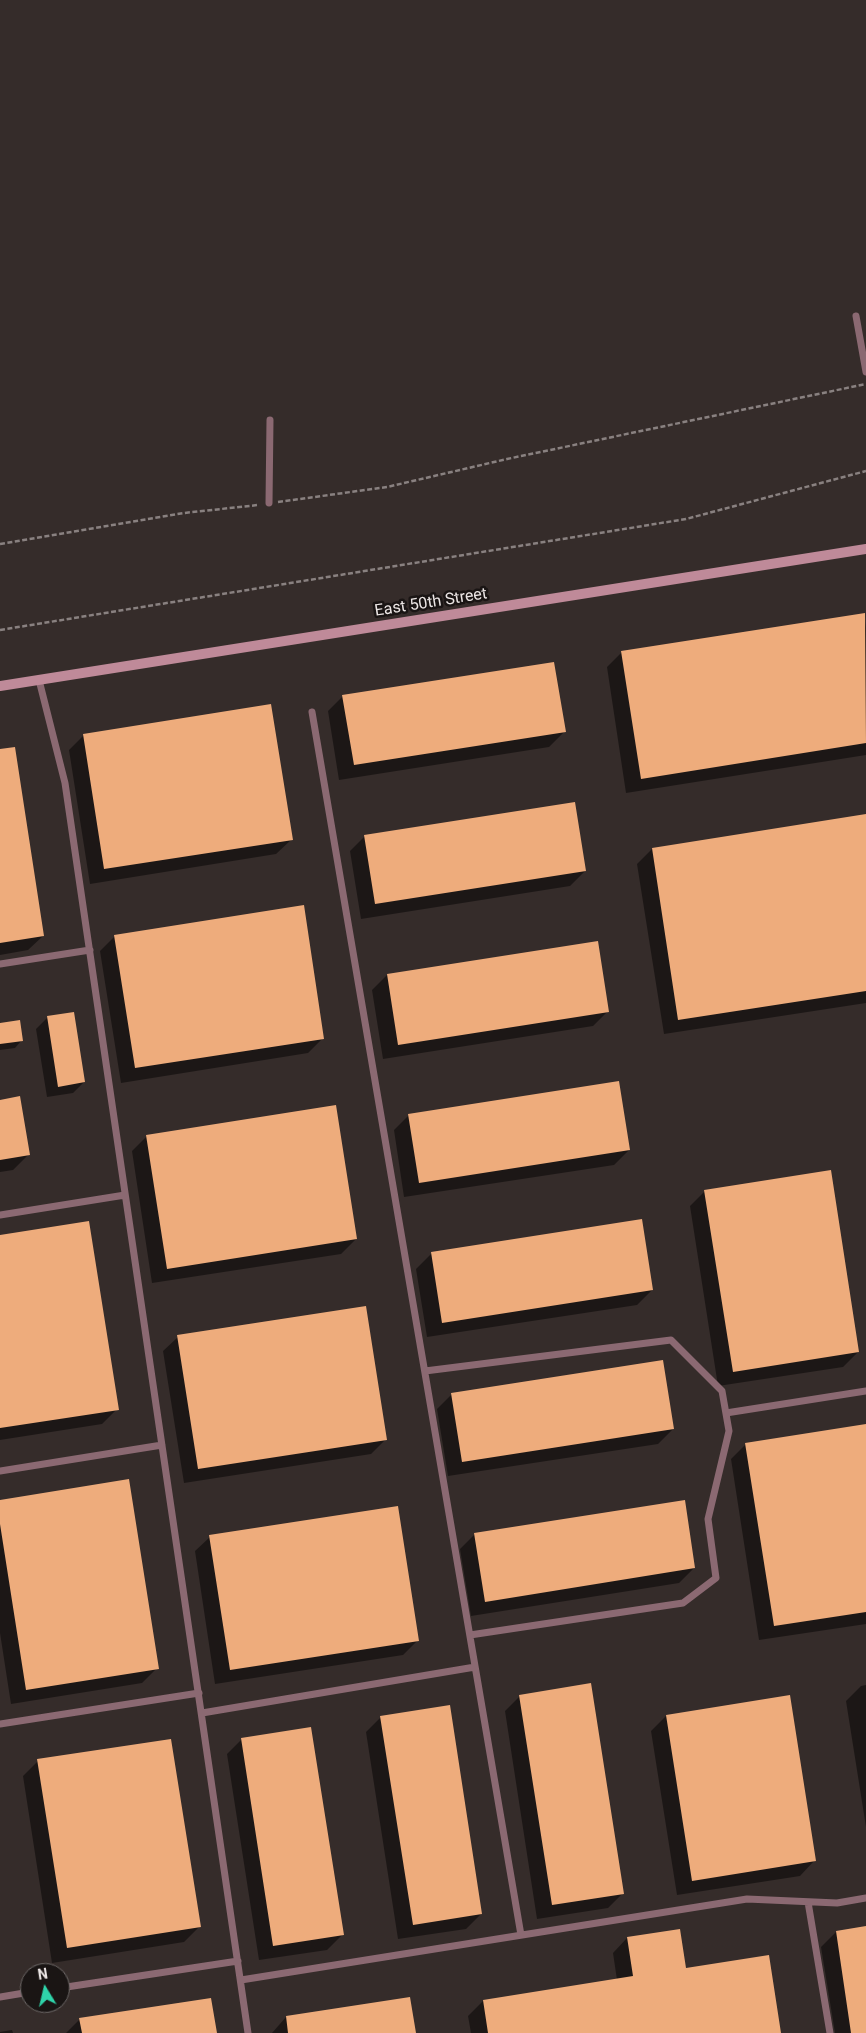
<!DOCTYPE html>
<html>
<head>
<meta charset="utf-8">
<style>
	body { margin:0 }
	#map { position:relative; width:866px; height:2033px; overflow:hidden; background:#352c2a; font-family:Roboto,sans-serif }
	canvas { display:block }
	.north { position:absolute; left:20px; top:1963px; width:50px; height:50px; box-sizing:border-box; background:#1a1514; border:1px solid #6e6968; border-radius:50%; rotate:351deg; font-size:14px; font-weight:700; line-height:20px; text-align:center; color:#ece6e5 }
	.north::after { content:''; display:block; margin:auto; width:18px; height:22px; background:#2fd4aa; clip-path:polygon(50% 0,100% 100%,50% 72%,0 100%) }
</style>
</head>
<body>
<div id="map">
<canvas width="866" height="2033"></canvas>
<div class="north">N</div>
</div>
<script>
const context = document.querySelector('canvas').getContext('2d');
context.lineJoin = 'round';
function fill(path, color) { context.fillStyle = color; context.fill(path, 'evenodd'); }
function strokePath(path, color, width, dash) { context.strokeStyle = color; context.lineWidth = width; context.lineCap = dash ? 'butt' : 'round'; context.setLineDash(dash || []); context.stroke(path); }
function drawText(font, color, halo, rows, align = 'center') {
  context.font = font + ' Roboto,sans-serif'; context.lineWidth = 5; context.setLineDash([]); context.textBaseline = 'middle'; context.strokeStyle = halo; context.fillStyle = color; for (const [text, x, y, turn = 0] of rows) {
    context.save(); context.translate(x, y); context.rotate((+turn || 0) * Math.PI / 180); context.textAlign = isNaN(turn) ? turn : align; if (halo) context.strokeText(text, 0, 0); context.fillText(text, 0, 0); context.restore();
  }
}
const shadow = new Path2D(`
	M 864,615 L 866,628 L 866,755 L 626,793 L 607,667 L 622,652 Z
	M 343,696 L 564,732 L 549,747 L 339,780 L 328,711 Z
	M 84,735 L 291,840 L 276,854 L 90,884 L 69,750 Z
	M 0,751 L 43,936 L 28,950 L 0,955 Z
	M 866,815 L 866,1003 L 664,1034 L 637,864 L 652,849 Z
	M 365,836 L 585,871 L 570,886 L 361,919 L 350,851 Z
	M 115,936 L 323,1038 L 308,1053 L 121,1083 L 100,951 Z
	M 387,975 L 608,1011 L 593,1026 L 383,1059 L 372,990 Z
	M 47,1018 L 84,1082 L 73,1093 L 47,1097 L 36,1029 Z
	M 0,1025 L 22,1040 L 15,1048 L 0,1050 Z
	M 0,1101 L 28,1155 L 13,1170 L 0,1172 Z
	M 409,1115 L 629,1150 L 614,1165 L 404,1197 L 394,1130 Z
	M 147,1136 L 356,1239 L 341,1254 L 152,1283 L 132,1151 Z
	M 705,1191 L 858,1352 L 843,1367 L 718,1386 L 690,1206 Z
	M 0,1236 L 117,1409 L 102,1424 L 0,1440 Z
	M 431,1254 L 652,1290 L 637,1305 L 427,1337 L 416,1269 Z
	M 178,1337 L 386,1439 L 371,1454 L 184,1483 L 163,1351 Z
	M 452,1394 L 673,1429 L 658,1444 L 448,1476 L 437,1409 Z
	M 866,1426 L 866,1624 L 759,1640 L 731,1459 L 746,1444 Z
	M 0,1501 L 157,1668 L 142,1683 L 11,1704 L 0,1633 Z
	M 475,1534 L 694,1568 L 679,1583 L 471,1616 L 460,1549 Z
	M 210,1537 L 418,1640 L 403,1655 L 215,1684 L 195,1551 Z
	M 866,1685 L 866,1827 L 846,1701 L 861,1686 Z
	M 520,1696 L 623,1893 L 608,1908 L 537,1919 L 505,1711 Z
	M 666,1716 L 814,1861 L 800,1876 L 677,1895 L 651,1731 Z
	M 381,1717 L 481,1914 L 466,1929 L 398,1939 L 366,1732 Z
	M 242,1739 L 342,1935 L 327,1950 L 259,1960 L 227,1754 Z
	M 38,1761 L 199,1927 L 184,1942 L 52,1963 L 23,1776 Z
	M 866,1927 L 866,2033 L 835,2033 L 821,1947 L 836,1932 Z
	M 627,1938 L 685,1969 L 780,2033 L 471,2033 L 468,2016 L 483,2001 L 617,1980 L 613,1953 Z
	M 286,2017 L 414,2033 L 272,2033 Z
	M 80,2019 L 215,2033 L 66,2033 Z
	M 12,2030 L 13,2033 L 0,2033 L 0,2032 Z`);
const building = new Path2D(`
	M 865,613 L 866,743 L 641,779 L 621,651 Z
	M 554,662 L 566,732 L 354,765 L 342,695 Z
	M 271,704 L 293,840 L 104,869 L 83,734 Z
	M 15,747 L 44,936 L 0,943 L 0,749 Z
	M 575,802 L 586,871 L 375,904 L 364,835 Z
	M 866,814 L 866,991 L 678,1020 L 652,848 Z
	M 304,905 L 324,1039 L 135,1068 L 114,935 Z
	M 598,941 L 609,1012 L 398,1045 L 387,974 Z
	M 74,1012 L 85,1082 L 58,1087 L 47,1016 Z
	M 20,1020 L 23,1041 L 0,1044 L 0,1023 Z
	M 619,1081 L 630,1150 L 419,1183 L 408,1114 Z
	M 20,1096 L 30,1155 L 0,1160 L 0,1100 Z
	M 336,1105 L 357,1239 L 167,1269 L 146,1135 Z
	M 831,1170 L 859,1352 L 733,1372 L 704,1190 Z
	M 642,1219 L 653,1290 L 442,1323 L 431,1252 Z
	M 89,1221 L 119,1410 L 0,1428 L 0,1235 Z
	M 366,1306 L 387,1440 L 198,1469 L 177,1335 Z
	M 663,1360 L 674,1429 L 462,1462 L 451,1393 Z
	M 866,1424 L 866,1612 L 774,1626 L 745,1443 Z
	M 129,1479 L 159,1669 L 26,1690 L 0,1524 L 0,1500 Z
	M 685,1500 L 695,1568 L 485,1602 L 474,1533 Z
	M 398,1506 L 419,1641 L 230,1670 L 209,1535 Z
	M 591,1683 L 624,1894 L 552,1905 L 519,1695 Z
	M 790,1695 L 816,1861 L 692,1881 L 666,1715 Z
	M 450,1705 L 482,1914 L 413,1925 L 380,1716 Z
	M 311,1727 L 344,1935 L 273,1946 L 241,1738 Z
	M 171,1739 L 201,1927 L 67,1948 L 37,1759 Z
	M 866,1926 L 866,2033 L 851,2033 L 836,1931 Z
	M 680,1929 L 686,1968 L 769,1955 L 781,2033 L 488,2033 L 483,2000 L 633,1976 L 627,1937 Z
	M 410,1997 L 416,2033 L 288,2033 L 286,2016 Z
	M 211,1998 L 217,2033 L 82,2033 L 79,2018 Z`);
const path = new Path2D(`
	M 278,502 L 387,487 L 507,459 L 866,384
	M 0,544 L 184,513 L 258,505
	M 0,630 L 686,519 L 866,471`);
const service = new Path2D(`
	M 856,316 L 866,372
	M 269,503 L 270,420
	M 39,680 L 65,783 L 248,2033
	M 312,712 L 521,1935
	M 0,964 L 90,950
	M 0,1215 L 125,1195
	M 425,1371 L 671,1340 L 722,1391 L 729,1431 L 708,1519 L 716,1578 L 683,1603 L 470,1635
	M 726,1413 L 866,1391
	M 0,1471 L 162,1445
	M 202,1713 L 475,1667
	M 0,1724 L 199,1693
	M 808,1902 L 830,2033
	M 241,1980 L 747,1899 L 837,1903 L 866,1898
	M 60,1988 L 238,1961
	M 0,1997 L 30,1992`);
const secondary = new Path2D(`
	M 0,686 L 866,549`);
const streetNames = [
	["East 50th Street",431,603,-9]
];
fill(shadow, '#0007');
fill(building, '#eeac7c');
strokePath(path, '#898180', 2.5, [5, 2.5]);
strokePath(service, '#8b6972', 7);
strokePath(secondary, '#bf8a99', 10);
drawText('16px', '#ece6e5', '#1a1514', streetNames);
</script>
</body>
</html>
